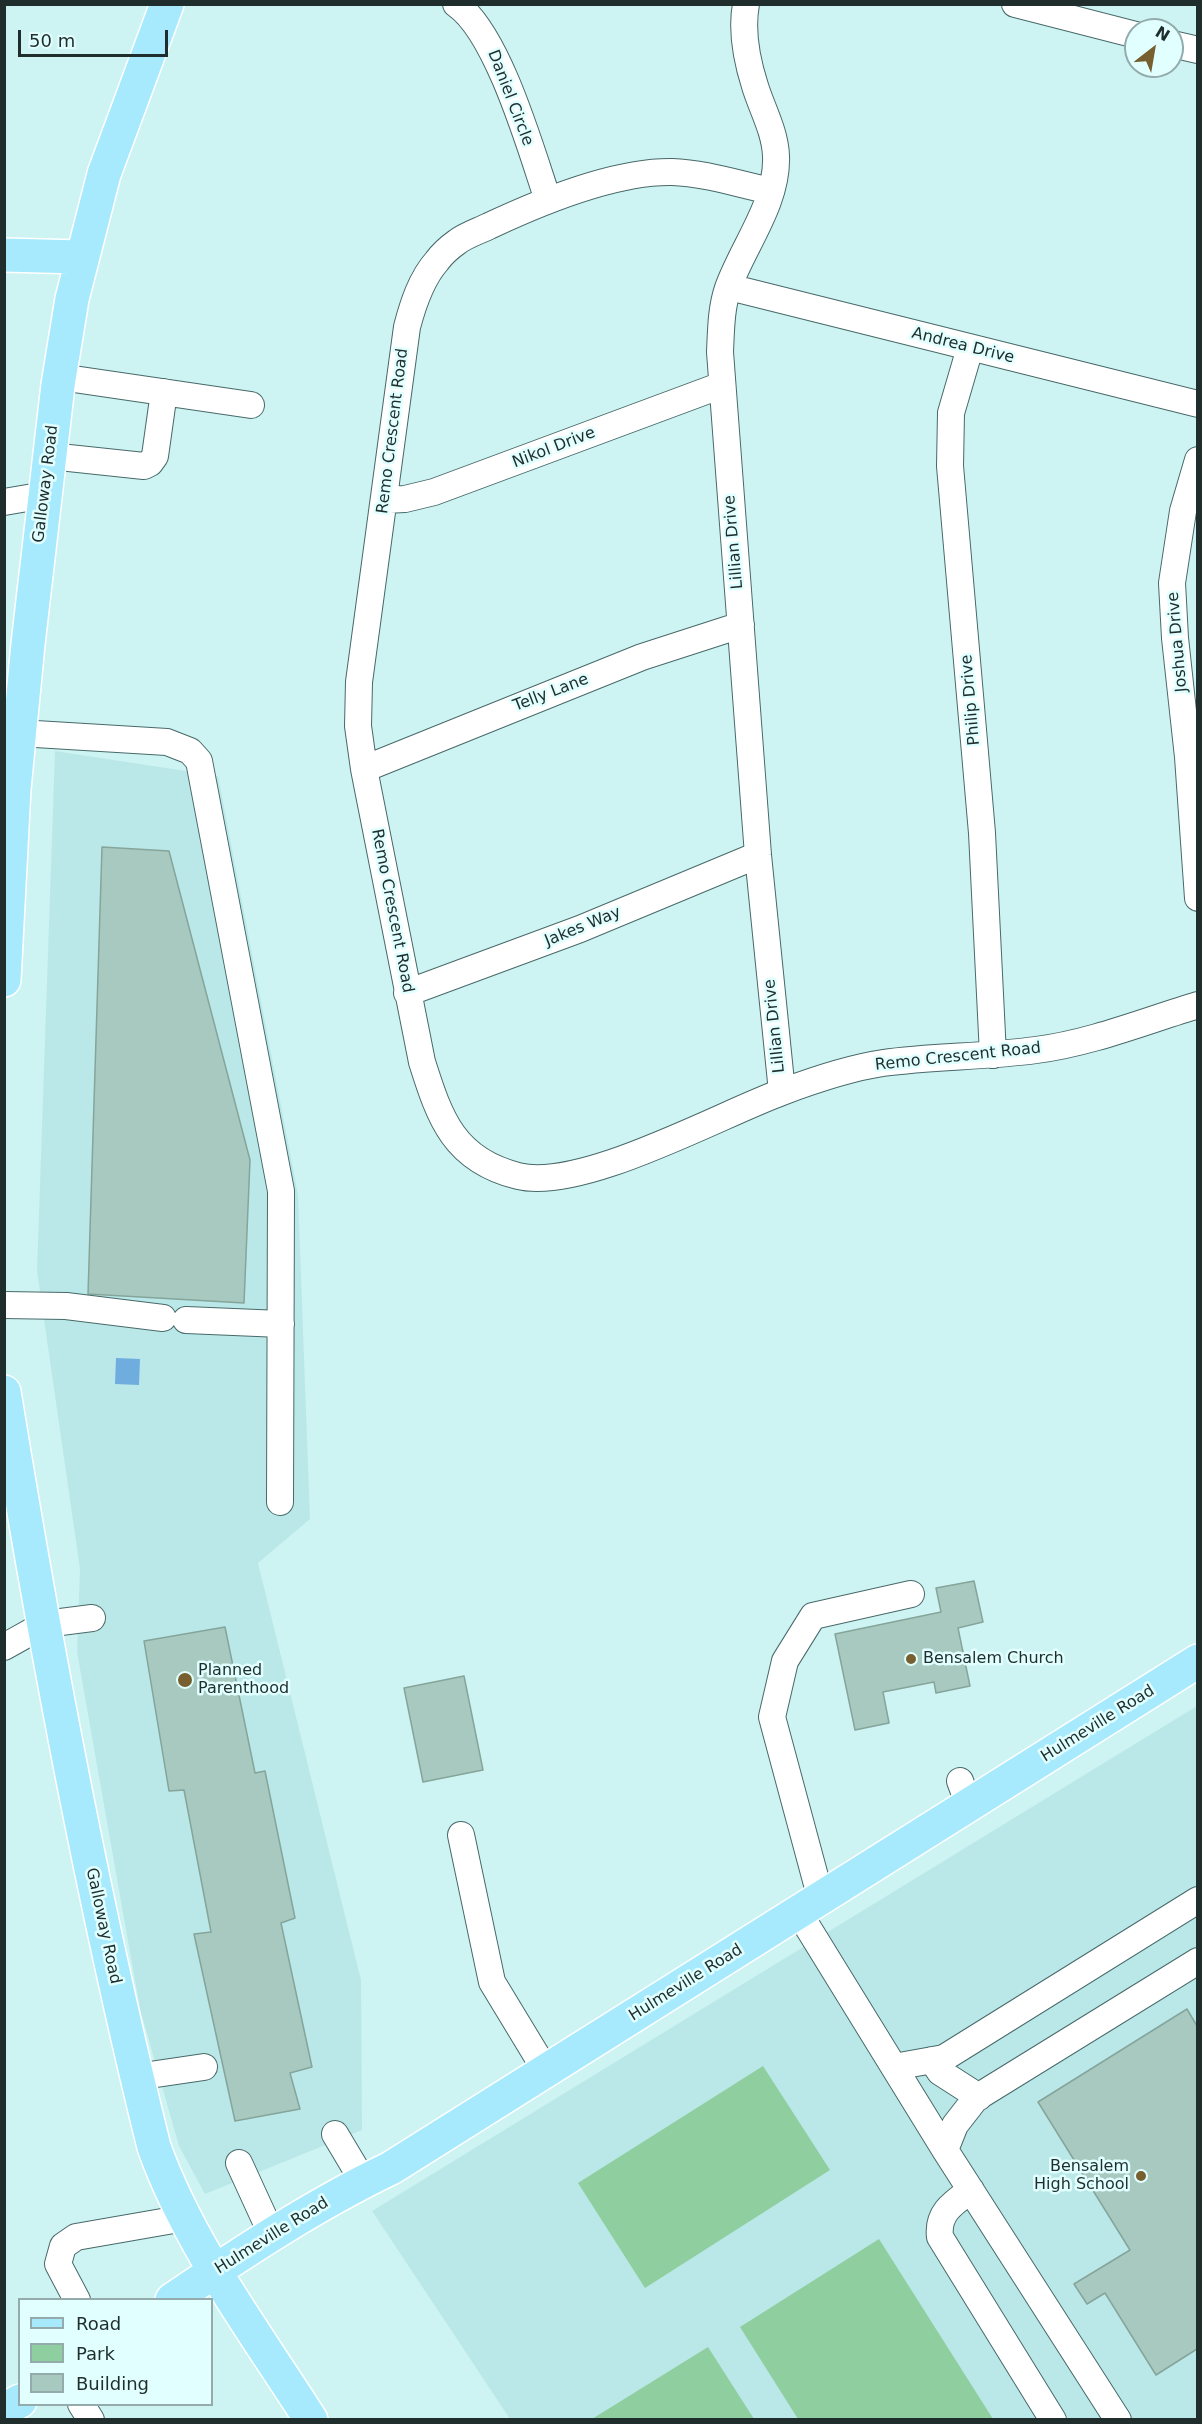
<!DOCTYPE html>
<html>
<head>
<meta charset="utf-8">
<style>
	body { margin:0 }
	#map { position:relative; width:1202px; height:2424px; overflow:hidden; background:#cef3f3; font-family:"DejaVu Sans",sans-serif }
	canvas { display:block }
	.frame { position:absolute; inset:0; border:6px solid #1f2d2d; pointer-events:none }
	.legend { position:absolute; left:18px; top:2298px; width:195px; height:108px; box-sizing:border-box; background:#e1ffff; border:2px solid #93abab; margin:0; padding:8px 10px; list-style:none; font-size:18px; color:#1f2d2d }
	.legend li { display:flex; align-items:center; gap:12px; height:30px }
	.legend b { width:30px; border:2px solid #93abab }
	.north { position:absolute; left:1124px; top:18px; width:60px; height:60px; box-sizing:border-box; background:#e1ffff; border:2px solid #93abab; border-radius:50%; rotate:31deg; font-size:16px; font-weight:700; line-height:24px; text-align:center; color:#1f2d2d }
	.north::after { content:''; display:block; margin:auto; width:21px; height:27px; background:#775f30; clip-path:polygon(50% 0,100% 100%,50% 72%,0 100%) }
	.scale { position:absolute; left:18px; top:30px; width:150px; height:27px; box-sizing:border-box; border:3px solid #1f2d2d; border-top:0; padding-left:8px; font-size:18px; line-height:21px; white-space:nowrap; color:#1f2d2d; -webkit-text-stroke:4px #e1ffff; paint-order:stroke }
</style>
</head>
<body>
<div id="map">
<canvas width="1202" height="2424"></canvas>
<div class="frame"></div>
<ul class="legend">
<li><b style="height:8px;background:#a7eafe"></b>Road</li>
<li><b style="height:16px;background:#8fce9f"></b>Park</li>
<li><b style="height:16px;background:#a8c9bf"></b>Building</li>
</ul>
<div class="north">N</div>
<div class="scale">50 m</div>
</div>
<script>
const context = document.querySelector('canvas').getContext('2d');
context.lineJoin = 'round';
function fill(path, color) { context.fillStyle = color; context.fill(path, 'evenodd'); }
function strokePath(path, color, width, dash) { context.strokeStyle = color; context.lineWidth = width; context.lineCap = dash ? 'butt' : 'round'; context.setLineDash(dash || []); context.stroke(path); }
function drawText(font, color, halo, rows, align = 'center') {
  context.font = font + ' "DejaVu Sans",sans-serif'; context.lineWidth = 5; context.setLineDash([]); context.textBaseline = 'middle'; context.strokeStyle = halo; context.fillStyle = color; for (const [text, x, y, turn = 0] of rows) {
    context.save(); context.translate(x, y); context.rotate((+turn || 0) * Math.PI / 180); context.textAlign = isNaN(turn) ? turn : align; if (halo) context.strokeText(text, 0, 0); context.fillText(text, 0, 0); context.restore();
  }
}
const built = new Path2D(`
	M 55,751 L 218,776 L 298,1195 L 310,1519 L 258,1563 L 361,1980 L 362,2130 L 205,2194 L 179,2146 L 140,2009 L 77,1652 L 80,1569 L 37,1271 Z
	M 1197,1706 L 1197,2419 L 510,2419 L 372,2211 Z`);
const green = new Path2D(`
	M 763,2066 L 830,2170 L 645,2288 L 578,2183 Z
	M 879,2239 L 993,2419 L 798,2419 L 740,2327 Z
	M 708,2347 L 754,2419 L 592,2419 Z`);
const water = new Path2D(`
	M 116,1358 L 140,1359 L 139,1385 L 115,1384 Z`);
const building = new Path2D(`
	M 102,847 L 169,851 L 250,1160 L 244,1303 L 88,1294 Z
	M 974,1581 L 983,1622 L 958,1628 L 970,1686 L 936,1693 L 934,1682 L 883,1692 L 889,1723 L 855,1730 L 835,1634 L 941,1612 L 936,1588 Z
	M 225,1627 L 255,1773 L 265,1771 L 295,1918 L 281,1923 L 312,2067 L 290,2073 L 300,2109 L 235,2121 L 194,1934 L 211,1932 L 184,1790 L 169,1791 L 144,1641 Z
	M 464,1676 L 483,1770 L 423,1782 L 404,1688 Z
	M 1187,2009 L 1197,2026 L 1197,2349 L 1156,2375 L 1105,2293 L 1087,2304 L 1074,2284 L 1130,2250 L 1038,2102 Z`);
const minor = new Path2D(`
	M 456,4 C 498,33 531,150 548,200
	M 746,4 C 741,31 747,61 755,86 C 762,109 775,131 776,156 C 778,203 743,246 728,288 C 721,308 721,331 720,352 L 758,855 L 782,1092
	M 1015,4 L 1136,35
	M 1172,44 L 1198,50
	M 771,191 C 738,184 705,173 672,172 C 616,171 540,202 489,226 C 479,231 466,235 457,242 C 450,247 442,254 437,261 C 421,279 413,304 407,327 L 359,682 L 358,726 L 364,769 L 422,1062 C 440,1119 454,1160 518,1176 C 581,1192 719,1115 782,1092 C 814,1080 849,1068 883,1063 C 933,1056 985,1057 1036,1050 C 1091,1043 1145,1021 1198,1005
	M 729,287 L 1198,404
	M 970,348 L 951,413 L 950,466 L 982,833 L 993,1055
	M 60,377 L 251,405
	M 50,456 L 144,466 L 150,463 L 155,456 L 164,392
	M 1198,460 L 1183,511 L 1172,583 L 1175,638 L 1188,757 L 1198,898
	M 384,500 L 405,499 L 434,492 L 722,385
	M 4,502 L 45,495
	M 19,733 L 167,742 L 190,751 L 199,761 L 281,1191 L 280,1502
	M 364,769 L 642,657 L 741,625
	M 407,993 L 580,929 L 758,855
	M 4,1305 L 66,1306 L 163,1318
	M 186,1320 L 281,1324
	M 4,1647 L 45,1624 L 92,1618
	M 960,1781 L 969,1805
	M 461,1835 L 492,1982 L 546,2071
	M 821,1899 L 772,1717 L 785,1661 L 813,1616 L 911,1594
	M 799,1913 L 945,2150 L 1118,2420
	M 932,2060 L 940,2072 L 979,2097
	M 894,2067 L 944,2058 L 1198,1900
	M 136,2077 L 204,2067
	M 335,2134 L 363,2181
	M 945,2150 L 955,2125 L 976,2098 L 1198,1961
	M 239,2163 L 272,2235
	M 971,2190 C 953,2203 937,2213 940,2237 L 1053,2420
	M 77,2300 L 58,2264 L 63,2246 L 76,2237 L 185,2218
	M 81,2404 L 91,2420`);
const major = new Path2D(`
	M 4,255 L 81,257
	M 4,980 L 14,789 L 28,644 L 58,385 L 72,299 L 104,174 L 167,4
	M 4,1392 C 45,1645 92,1898 154,2147 C 189,2245 255,2332 311,2420
	M 172,2300 C 243,2252 314,2205 391,2168 L 1198,1661
	M 4,2410 L 20,2401`);
const markers = [
	[911,1659,6,"#775f30"],
	[185,1680,8,"#775f30"],
	[1141,2176,6,"#775f30"]
];
const streetNames = [
	["Daniel Circle",510,98,69],
	["Andrea Drive",963,346,14],
	["Remo Crescent Road",393,431,-83],
	["Nikol Drive",554,448,-21],
	["Galloway Road",46,484,-83],
	["Lillian Drive",734,542,-95],
	["Joshua Drive",1178,642,-95],
	["Telly Lane",551,693,-21],
	["Philip Drive",971,700,-95],
	["Remo Crescent Road",392,911,79],
	["Jakes Way",583,927,-22],
	["Lillian Drive",775,1026,-96],
	["Remo Crescent Road",958,1057,-6],
	["Hulmeville Road",1098,1724,-32],
	["Galloway Road",103,1926,78],
	["Hulmeville Road",686,1983,-32],
	["Hulmeville Road",272,2236,-32]
];
const poiNames = [
	["Bensalem Church",923,1659],
	["Planned",198,1671],
	["Parenthood",198,1689],
	["Bensalem",1129,2167,"right"],
	["High School",1129,2185,"right"]
];
fill(built, '#bae8e8');
fill(green, '#8fce9f');
fill(water, '#6eadde');
fill(building, '#a8c9bf');
strokePath(building, '#85a59b', 1.5);
strokePath(minor, '#486969', 28);
strokePath(major, '#fff', 36);
strokePath(minor, '#fff', 26);
strokePath(major, '#a7eafe', 33);
for (const [x, y, r, color] of markers) { const dot = new Path2D(); dot.arc(x, y, r, 0, 2 * Math.PI); context.fillStyle = color; context.fill(dot); strokePath(dot, '#e1ffff', 2); }
drawText('16px', '#1f2d2d', '#e1ffff', streetNames);
drawText('16px', '#1f2d2d', '#e1ffff', poiNames, 'left');
</script>
</body>
</html>
